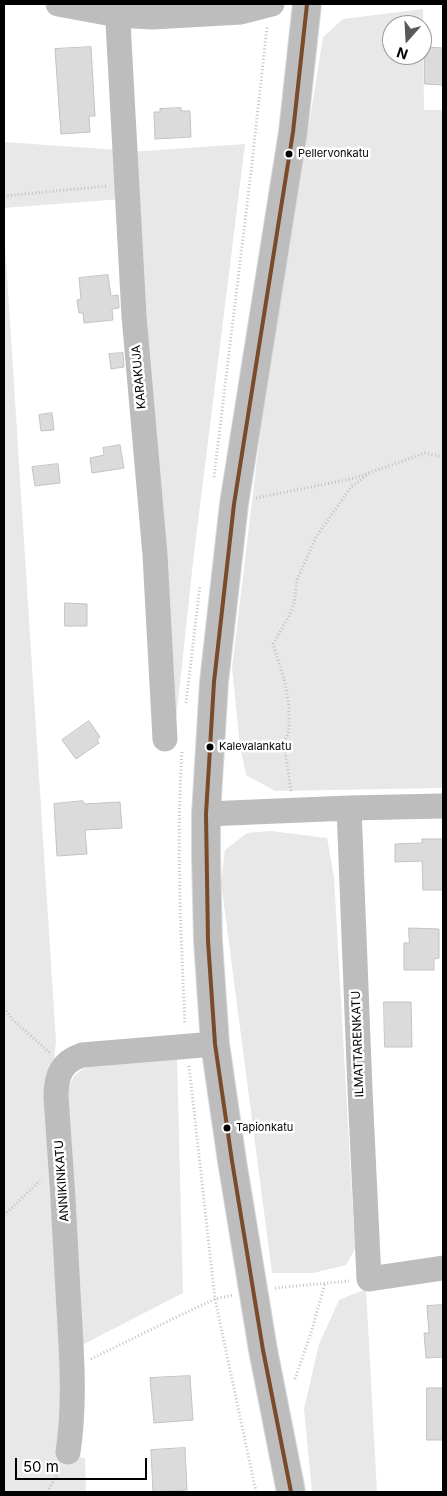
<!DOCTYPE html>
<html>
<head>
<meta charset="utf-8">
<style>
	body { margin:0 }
	#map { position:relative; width:447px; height:1496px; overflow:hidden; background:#fff; font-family:Inter,sans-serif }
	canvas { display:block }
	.frame { position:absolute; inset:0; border:5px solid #000; pointer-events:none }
	.north { position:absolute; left:382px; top:15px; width:50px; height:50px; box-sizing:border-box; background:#fff; border:1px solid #999; border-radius:50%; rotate:199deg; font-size:14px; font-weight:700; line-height:20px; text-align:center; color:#000 }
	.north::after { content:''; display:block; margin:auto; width:18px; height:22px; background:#595959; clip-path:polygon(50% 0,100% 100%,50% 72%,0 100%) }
	.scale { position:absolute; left:15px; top:1458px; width:132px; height:22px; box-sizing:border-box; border:2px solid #000; border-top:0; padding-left:6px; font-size:15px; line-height:18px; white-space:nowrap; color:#000; -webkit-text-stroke:4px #fff; paint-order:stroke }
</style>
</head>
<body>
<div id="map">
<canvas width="447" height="1496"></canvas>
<div class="frame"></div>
<div class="north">N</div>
<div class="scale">50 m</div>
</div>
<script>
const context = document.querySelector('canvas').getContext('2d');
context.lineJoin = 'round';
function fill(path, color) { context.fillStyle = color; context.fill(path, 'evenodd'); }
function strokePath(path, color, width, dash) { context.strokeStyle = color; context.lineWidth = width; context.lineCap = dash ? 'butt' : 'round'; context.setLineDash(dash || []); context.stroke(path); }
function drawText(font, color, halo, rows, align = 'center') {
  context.font = font + ' Inter,sans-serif'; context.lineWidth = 5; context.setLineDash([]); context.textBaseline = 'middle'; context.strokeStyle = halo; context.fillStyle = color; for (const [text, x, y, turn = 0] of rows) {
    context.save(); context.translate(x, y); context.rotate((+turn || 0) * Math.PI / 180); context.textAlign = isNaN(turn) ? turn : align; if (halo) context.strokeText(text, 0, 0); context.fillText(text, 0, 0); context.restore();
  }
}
const green = new Path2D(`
	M 423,9 L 424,110 L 443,110 L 443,788 L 275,791 L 246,775 L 240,746 L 232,668 L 262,418 L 323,37 L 343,19 ZM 392,25 L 422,25 L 422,55 L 392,55 Z
	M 4,142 L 119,150 L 122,199 L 4,208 Z
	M 245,144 L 193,562 L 176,720 L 130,152 Z
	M 4,228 L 56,1042 L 50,1095 L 63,1350 L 63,1455 L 85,1458 L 86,1492 L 4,1492 Z
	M 271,831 L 327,838 L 334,877 L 355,1249 L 346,1265 L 313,1273 L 272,1273 L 221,882 L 225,850 L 247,833 Z
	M 177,1057 L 183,1293 L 78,1347 L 66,1093 L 74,1076 L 88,1065 Z
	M 366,1289 L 377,1492 L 312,1492 L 304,1409 L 319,1344 L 339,1300 Z`);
const building = new Path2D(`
	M 91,47 L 95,116 L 89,116 L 90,132 L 61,134 L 55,49 Z
	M 425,47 L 443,48 L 443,85 L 425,84 Z
	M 181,108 L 181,111 L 190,111 L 191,137 L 155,139 L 154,112 L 160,112 L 160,109 Z
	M 108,275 L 111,296 L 118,295 L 119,306 L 119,308 L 112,309 L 113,320 L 84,323 L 83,313 L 79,313 L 77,300 L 81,299 L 79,278 Z
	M 123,353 L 124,367 L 111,369 L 109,354 Z
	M 52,413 L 54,430 L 41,431 L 39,415 Z
	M 120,445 L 124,468 L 92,473 L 90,458 L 104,455 L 103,448 Z
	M 58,464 L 60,483 L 35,486 L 32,467 Z
	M 65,603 L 87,604 L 87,626 L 65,626 Z
	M 89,721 L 100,737 L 97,740 L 99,743 L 76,759 L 62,740 Z
	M 83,801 L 84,804 L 120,802 L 122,828 L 85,830 L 87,854 L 57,856 L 54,804 Z
	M 422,839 L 443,839 L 443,890 L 423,890 L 422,861 L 395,862 L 395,844 L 422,843 Z
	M 409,928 L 439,929 L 439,958 L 434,959 L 434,970 L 404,970 L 404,943 L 409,943 Z
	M 384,1002 L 411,1002 L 412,1047 L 385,1047 Z
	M 443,1305 L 443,1357 L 426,1358 L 424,1333 L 429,1333 L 427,1306 Z
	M 190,1376 L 193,1420 L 154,1423 L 150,1378 Z
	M 427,1388 L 443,1388 L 443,1440 L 427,1440 Z
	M 185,1448 L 187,1490 L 153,1492 L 151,1450 Z`);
const path = new Path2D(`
	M 4,196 L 107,186
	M 214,477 L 251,172 L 267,27
	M 256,498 L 355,478 L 425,453 L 443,457
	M 186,703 L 200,585
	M 182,752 C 176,843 181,934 185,1025
	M 291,791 L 284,744 L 289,730 L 289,707 L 285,682 L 273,644 L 288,618 L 294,604 L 297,580 L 316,537 L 351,487 L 370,473
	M 4,1008 L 13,1020 L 50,1053
	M 189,1066 L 215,1299 L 256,1492
	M 4,1215 L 40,1181
	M 275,1288 L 349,1281
	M 91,1359 L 189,1311 L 215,1299 L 233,1295
	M 295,1379 L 311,1333 L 325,1283
	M 47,1492 L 59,1471`);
const minor = new Path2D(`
	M 58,4 L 118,15 L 152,17 L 241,12 L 272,4
	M 117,4 L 134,316 L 155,555 L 165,739
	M 349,808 L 360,1090 L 369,1279 L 443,1268
	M 206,814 L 349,808 L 443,806
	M 68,1452 C 76,1400 71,1345 68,1292 C 65,1227 61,1162 56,1097 C 56,1076 61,1062 82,1055 L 215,1044`);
const major = new Path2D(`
	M 291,1492 L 263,1350 L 232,1161 L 215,1044 L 208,941 L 206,857 L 206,814 L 214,682 L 234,504 L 293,132 L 307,4`);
const bus1 = new Path2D(`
	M 291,1492 L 263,1350 L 232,1161 L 215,1044 L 208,941 L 206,814 L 214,682 L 234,504 L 293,132 L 307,4`);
const markers = [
	[289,154,4.5,"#000"],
	[210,747,4.5,"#000"],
	[227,1128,4.5,"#000"]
];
const busNames = [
	["Pellervonkatu",298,154],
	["Kalevalankatu",219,747],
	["Tapionkatu",236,1128]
];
const streetNames = [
	["KARAKUJA",139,377,-95],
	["ILMATTARENKATU",358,1044,-92],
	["ANNIKINKATU",62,1181,-94]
];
fill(green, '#e8e8e8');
fill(building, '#dbdbdb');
strokePath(building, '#c3c3c3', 1);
strokePath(major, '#dbdbdb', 30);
strokePath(path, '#c2c2c2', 3, [1, 2.5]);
strokePath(minor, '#bdbdbd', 25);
strokePath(major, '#bdbdbd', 28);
strokePath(bus1, '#7a4b2a', 4);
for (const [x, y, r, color] of markers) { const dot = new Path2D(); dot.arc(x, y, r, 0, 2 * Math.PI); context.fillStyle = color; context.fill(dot); strokePath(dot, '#fff', 2); }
drawText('11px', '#000', '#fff', busNames, 'left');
drawText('12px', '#000', '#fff', streetNames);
</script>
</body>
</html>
